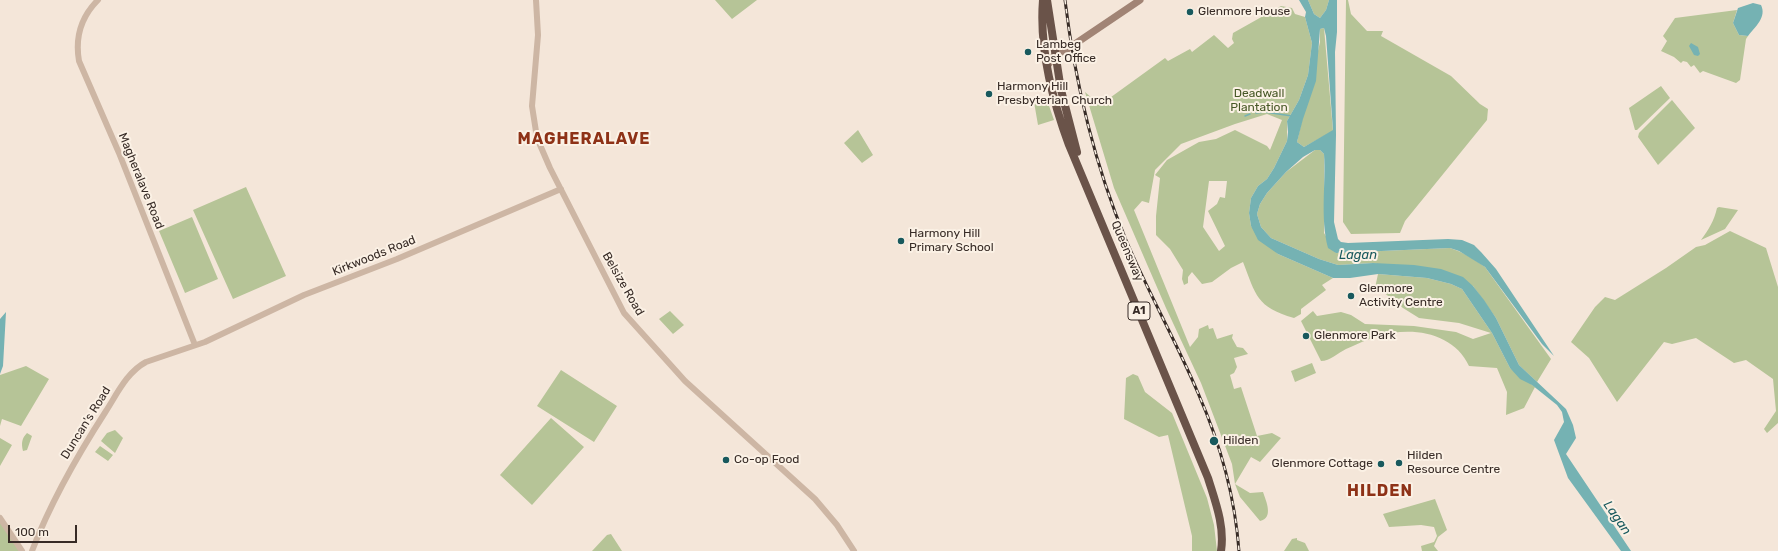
<!DOCTYPE html>
<html>
<head>
<meta charset="utf-8">
<style>
	body { margin:0 }
	#map { position:relative; width:1778px; height:551px; overflow:hidden; background:#f4e6d9; font-family:Rubik,sans-serif }
	canvas { display:block }
	.scale { position:absolute; left:8px; top:525px; width:69px; height:18px; box-sizing:border-box; border:2px solid #372b26; border-top:0; padding-left:5px; font-size:12px; line-height:14px; white-space:nowrap; color:#372b26; -webkit-text-stroke:3px #fbf1e5; paint-order:stroke }
</style>
</head>
<body>
<div id="map">
<canvas width="1778" height="551"></canvas>
<div class="scale">100 m</div>
</div>
<script>
const context = document.querySelector('canvas').getContext('2d');
context.lineJoin = 'round';
function fill(path, color) { context.fillStyle = color; context.fill(path, 'evenodd'); }
function strokePath(path, color, width, dash) { context.strokeStyle = color; context.lineWidth = width; context.lineCap = dash ? 'butt' : 'round'; context.setLineDash(dash || []); context.stroke(path); }
function drawText(font, color, halo, rows, align = 'center') {
  context.font = font + ' Rubik,sans-serif'; context.lineWidth = 4; context.setLineDash([]); context.textBaseline = 'middle'; context.strokeStyle = halo; context.fillStyle = color; for (const [text, x, y, turn = 0] of rows) {
    context.save(); context.translate(x, y); context.rotate((+turn || 0) * Math.PI / 180); context.textAlign = isNaN(turn) ? turn : align; if (halo) context.strokeText(text, 0, 0); context.fillText(text, 0, 0); context.restore();
  }
}
const green = new Path2D(`
	M 715,0 L 757,0 L 732,19 Z
	M 1308,0 L 1329,0 L 1326,10 L 1320,18 L 1314,14 Z
	M 1346,0 L 1348,0 L 1351,14 L 1367,31 L 1383,31 L 1381,36 L 1451,76 L 1480,104 L 1488,109 L 1487,120 L 1405,221 L 1400,233 L 1351,234 L 1343,222 Z
	M 1281,6 L 1292,8 L 1295,14 L 1305,17 L 1312,43 L 1308,75 L 1299,100 L 1287,121 L 1287,141 L 1274,168 L 1267,179 L 1258,186 L 1251,198 L 1249,213 L 1251,226 L 1278,254 L 1333,278 L 1322,285 L 1326,290 L 1301,309 L 1301,314 L 1294,318 C 1256,307 1256,295 1243,262 L 1231,268 L 1212,282 L 1202,284 L 1192,272 L 1188,277 L 1188,283 L 1184,285 L 1182,279 L 1183,270 L 1170,249 L 1156,235 L 1156,216 L 1160,178 L 1155,175 L 1167,160 L 1199,142 L 1216,139 L 1235,130 L 1267,146 L 1270,150 L 1282,120 L 1267,114 L 1235,124 L 1181,144 L 1155,170 L 1149,203 L 1142,201 L 1134,210 L 1190,347 L 1198,337 L 1199,329 L 1208,325 L 1209,329 L 1213,328 L 1217,339 L 1233,334 L 1232,338 L 1237,347 L 1243,348 L 1248,354 L 1234,358 L 1237,367 L 1234,373 L 1230,375 L 1234,389 L 1241,387 L 1257,436 L 1272,433 L 1281,438 L 1260,462 L 1251,457 L 1235,484 L 1250,493 L 1263,492 C 1266,501 1274,518 1260,521 L 1240,497 L 1235,484 L 1232,464 L 1201,383 L 1166,308 L 1114,188 L 1085,92 L 1100,105 L 1165,58 L 1168,61 L 1190,49 L 1192,52 L 1214,35 L 1228,48 L 1234,43 L 1232,39 L 1233,33 ZM 1209,181 L 1227,181 L 1225,198 L 1220,197 L 1217,204 L 1208,211 L 1225,246 L 1219,251 L 1203,227 Z
	M 1737,10 L 1733,23 L 1739,35 L 1748,36 L 1746,39 L 1740,80 L 1736,83 L 1703,71 L 1700,73 L 1694,65 L 1691,67 L 1687,62 L 1683,61 L 1681,63 L 1674,57 L 1661,51 L 1667,41 L 1663,36 L 1675,18 Z
	M 1324,28 L 1333,131 L 1304,147 L 1297,142 L 1320,42 L 1320,29 Z
	M 1661,86 L 1670,98 L 1637,130 L 1635,130 L 1629,108 Z
	M 1037,98 L 1047,100 L 1054,120 L 1038,125 L 1034,102 Z
	M 1672,100 L 1695,128 L 1658,165 L 1638,137 L 1639,133 Z
	M 858,130 L 873,155 L 862,163 L 844,143 Z
	M 1315,150 L 1320,150 L 1324,154 L 1324,233 L 1336,253 L 1450,248 C 1463,252 1474,259 1485,267 L 1551,359 L 1537,382 L 1519,365 L 1496,318 L 1473,286 L 1373,263 L 1338,265 L 1319,259 L 1271,238 L 1261,227 L 1257,214 L 1260,204 L 1267,193 L 1286,172 Z
	M 246,187 L 286,276 L 233,299 L 193,210 Z
	M 1719,207 L 1738,210 L 1725,229 L 1701,240 C 1709,229 1714,221 1717,208 Z
	M 192,217 L 218,279 L 185,293 L 159,231 Z
	M 1730,231 L 1766,248 L 1778,287 L 1778,423 L 1767,433 L 1764,429 L 1776,411 L 1773,379 L 1746,360 L 1734,363 L 1696,338 L 1672,344 L 1664,342 L 1617,402 L 1589,358 L 1571,342 L 1595,307 L 1605,297 L 1615,300 L 1666,268 L 1696,247 L 1705,245 Z
	M 1378,274 L 1427,278 L 1451,284 L 1462,289 L 1492,333 L 1510,368 L 1535,387 L 1524,408 L 1506,415 L 1507,392 L 1497,368 L 1469,366 C 1456,337 1422,328 1392,333 C 1376,335 1360,343 1346,349 C 1338,353 1330,361 1321,361 L 1301,321 L 1313,311 L 1317,316 L 1341,312 L 1351,315 L 1365,324 L 1414,326 L 1456,332 L 1473,339 L 1491,333 L 1459,323 L 1419,318 L 1403,308 L 1382,291 L 1375,288 Z
	M 670,311 L 684,325 L 673,334 L 659,319 Z
	M 1312,363 L 1316,373 L 1295,382 L 1291,371 Z
	M 26,366 L 49,379 L 21,426 L 2,419 L 0,426 L 0,375 Z
	M 561,370 L 617,406 L 594,442 L 537,406 Z
	M 1133,374 L 1138,376 L 1145,392 L 1172,413 L 1207,498 L 1214,525 L 1217,551 L 1192,551 L 1192,536 L 1168,435 L 1159,437 L 1124,419 L 1126,378 Z
	M 551,418 L 584,447 L 532,505 L 500,475 Z
	M 115,430 L 123,438 L 115,453 L 101,441 L 107,433 Z
	M 27,433 L 32,436 L 27,450 L 23,451 C 21,443 22,438 27,433 Z
	M 0,438 L 12,445 L 0,466 Z
	M 100,446 L 113,455 L 108,461 L 95,452 Z
	M 1435,499 L 1447,530 L 1438,537 L 1434,546 L 1438,551 L 1422,551 L 1421,546 L 1434,542 L 1437,536 L 1434,527 L 1421,525 L 1389,527 L 1383,514 Z
	M 0,515 L 23,548 L 23,551 L 0,551 Z
	M 611,534 L 622,551 L 592,551 L 607,535 Z
	M 1297,538 L 1297,540 L 1305,543 L 1309,551 L 1284,551 L 1292,539 Z`);
const water = new Path2D(`
	M 1299,0 L 1308,0 L 1314,14 L 1320,18 L 1326,10 L 1329,0 L 1337,0 L 1337,32 L 1335,52 L 1336,135 L 1334,222 L 1338,239 L 1341,242 L 1348,243 L 1448,239 L 1462,240 L 1474,245 L 1481,252 L 1496,269 L 1554,356 L 1542,344 L 1485,267 L 1459,251 L 1450,248 L 1336,253 L 1328,248 C 1320,217 1326,185 1324,154 L 1320,150 L 1315,150 L 1303,157 L 1286,172 L 1267,193 L 1260,204 L 1257,214 L 1261,227 L 1271,238 L 1319,259 L 1338,265 L 1373,263 L 1414,265 L 1441,269 L 1463,277 L 1473,286 L 1484,300 L 1496,318 L 1519,365 L 1566,409 L 1573,425 L 1576,438 L 1566,454 L 1631,551 L 1621,551 L 1568,478 L 1554,440 L 1564,422 L 1562,412 L 1557,405 L 1532,385 L 1520,379 L 1510,368 L 1492,333 L 1462,289 L 1451,284 L 1427,278 L 1378,274 L 1350,278 L 1333,278 L 1278,254 L 1258,240 L 1251,226 L 1249,213 L 1251,198 L 1258,186 L 1267,179 L 1274,168 L 1287,141 L 1288,132 L 1287,121 L 1299,100 L 1308,75 L 1312,43 L 1305,17 L 1306,12 ZM 1324,28 L 1326,36 L 1333,130 L 1304,147 L 1297,142 L 1303,119 L 1316,81 L 1320,29 Z
	M 1753,3 L 1761,5 C 1767,17 1755,27 1748,36 L 1739,35 L 1733,23 L 1738,8 Z
	M 1691,43 L 1698,47 L 1700,54 L 1698,56 L 1694,55 L 1689,46 Z
	M 6,312 L 3,366 L 0,374 L 0,319 Z`);
const stream = new Path2D(`
	M 1256,113 L 1265,112 L 1292,116
	M 1245,116 L 1250,114`);
const tertiary = new Path2D(`
	M 98,0 C 81,17 75,38 79,61 L 119,153 L 195,345
	M 536,0 L 538,35 L 532,106 L 537,138 L 550,168 L 624,313 L 685,381 L 815,499 L 837,525 L 854,551
	M 0,518 L 22,551
	M 32,551 C 51,501 77,456 106,411 C 117,394 127,372 146,362 L 205,342 L 304,295 L 397,259 L 561,189`);
const secondary = new Path2D(`
	M 1048,65 L 1054,56 L 1066,50 L 1140,0`);
const trunk = new Path2D(`
	M 1043,0 C 1039,49 1052,99 1069,145 L 1208,478 C 1215,501 1225,526 1221,551
	M 1047,0 L 1061,90 L 1077,152`);
const rail = new Path2D(`
	M 1065,0 C 1075,82 1094,163 1126,240 C 1148,292 1176,341 1198,393 C 1220,443 1235,497 1239,551`);
const markers = [
	[1190,12,4,"#18595d"],
	[1028,52,4,"#18595d"],
	[989,94,4,"#18595d"],
	[901,241,4,"#18595d"],
	[1351,296,4,"#18595d"],
	[1306,336,4,"#18595d"],
	[1214,441,5,"#18595d"],
	[726,460,4,"#18595d"],
	[1399,463,4,"#18595d"],
	[1381,464,4,"#18595d"]
];
const shields = [
	[1139,311,22]
];
const shieldNames = [
	["A1",1139,311]
];
const poiNames = [
	["Glenmore House",1198,12],
	["Lambeg",1036,45],
	["Post Office",1036,59],
	["Harmony Hill",997,87],
	["Presbyterian Church",997,101],
	["Harmony Hill",909,234],
	["Primary School",909,248],
	["Glenmore",1359,289],
	["Activity Centre",1359,303],
	["Glenmore Park",1314,336],
	["Hilden",1223,441],
	["Hilden",1407,456],
	["Resource Centre",1407,470],
	["Co-op Food",734,460],
	["Glenmore Cottage",1373,464,"right"]
];
const parkNames = [
	["Deadwall",1259,94],
	["Plantation",1259,108]
];
const streetNames = [
	["Magheralave Road",141,181,68],
	["Queensway",1127,251,67],
	["Kirkwoods Road",374,256,-22],
	["Belsize Road",623,284,60],
	["Duncan's Road",86,423,-58]
];
const waterNames = [
	["Lagan",1358,255],
	["Lagan",1617,518,55]
];
const districtNames = [
	["MAGHERALAVE",584,139],
	["HILDEN",1380,491]
];
fill(green, '#b6c497');
fill(water, '#75b2b3');
strokePath(stream, '#75b2b3', 1.5);
strokePath(tertiary, '#cdb6a4', 6);
strokePath(secondary, '#a18475', 7);
strokePath(trunk, '#6a5349', 8);
strokePath(rail, '#372b26', 3);
strokePath(rail, '#fbf1e5', 1.5, [4.5]);
for (const [x, y, r, color] of markers) { const dot = new Path2D(); dot.arc(x, y, r, 0, 2 * Math.PI); context.fillStyle = color; context.fill(dot); strokePath(dot, '#fbf1e5', 1.5); }
for (const [x, y, w] of shields) { const box = new Path2D(); box.roundRect(x - w / 2, y - 9, w, 18, 3); context.fillStyle = '#fbf1e5'; context.fill(box); strokePath(box, '#372b26', 1); }
drawText('bold 11px', '#372b26', null, shieldNames);
drawText('12px', '#372b26', '#fbf1e5', poiNames, 'left');
drawText('12px', '#475827', '#fbf1e5', parkNames);
drawText('12px', '#372b26', '#fbf1e5', streetNames);
drawText('italic 13px', '#18595d', '#fbf1e5', waterNames);
context.letterSpacing = '1px';
drawText('bold 16px', '#8e3217', '#fbf1e5', districtNames);
context.letterSpacing = '0px';
</script>
</body>
</html>
